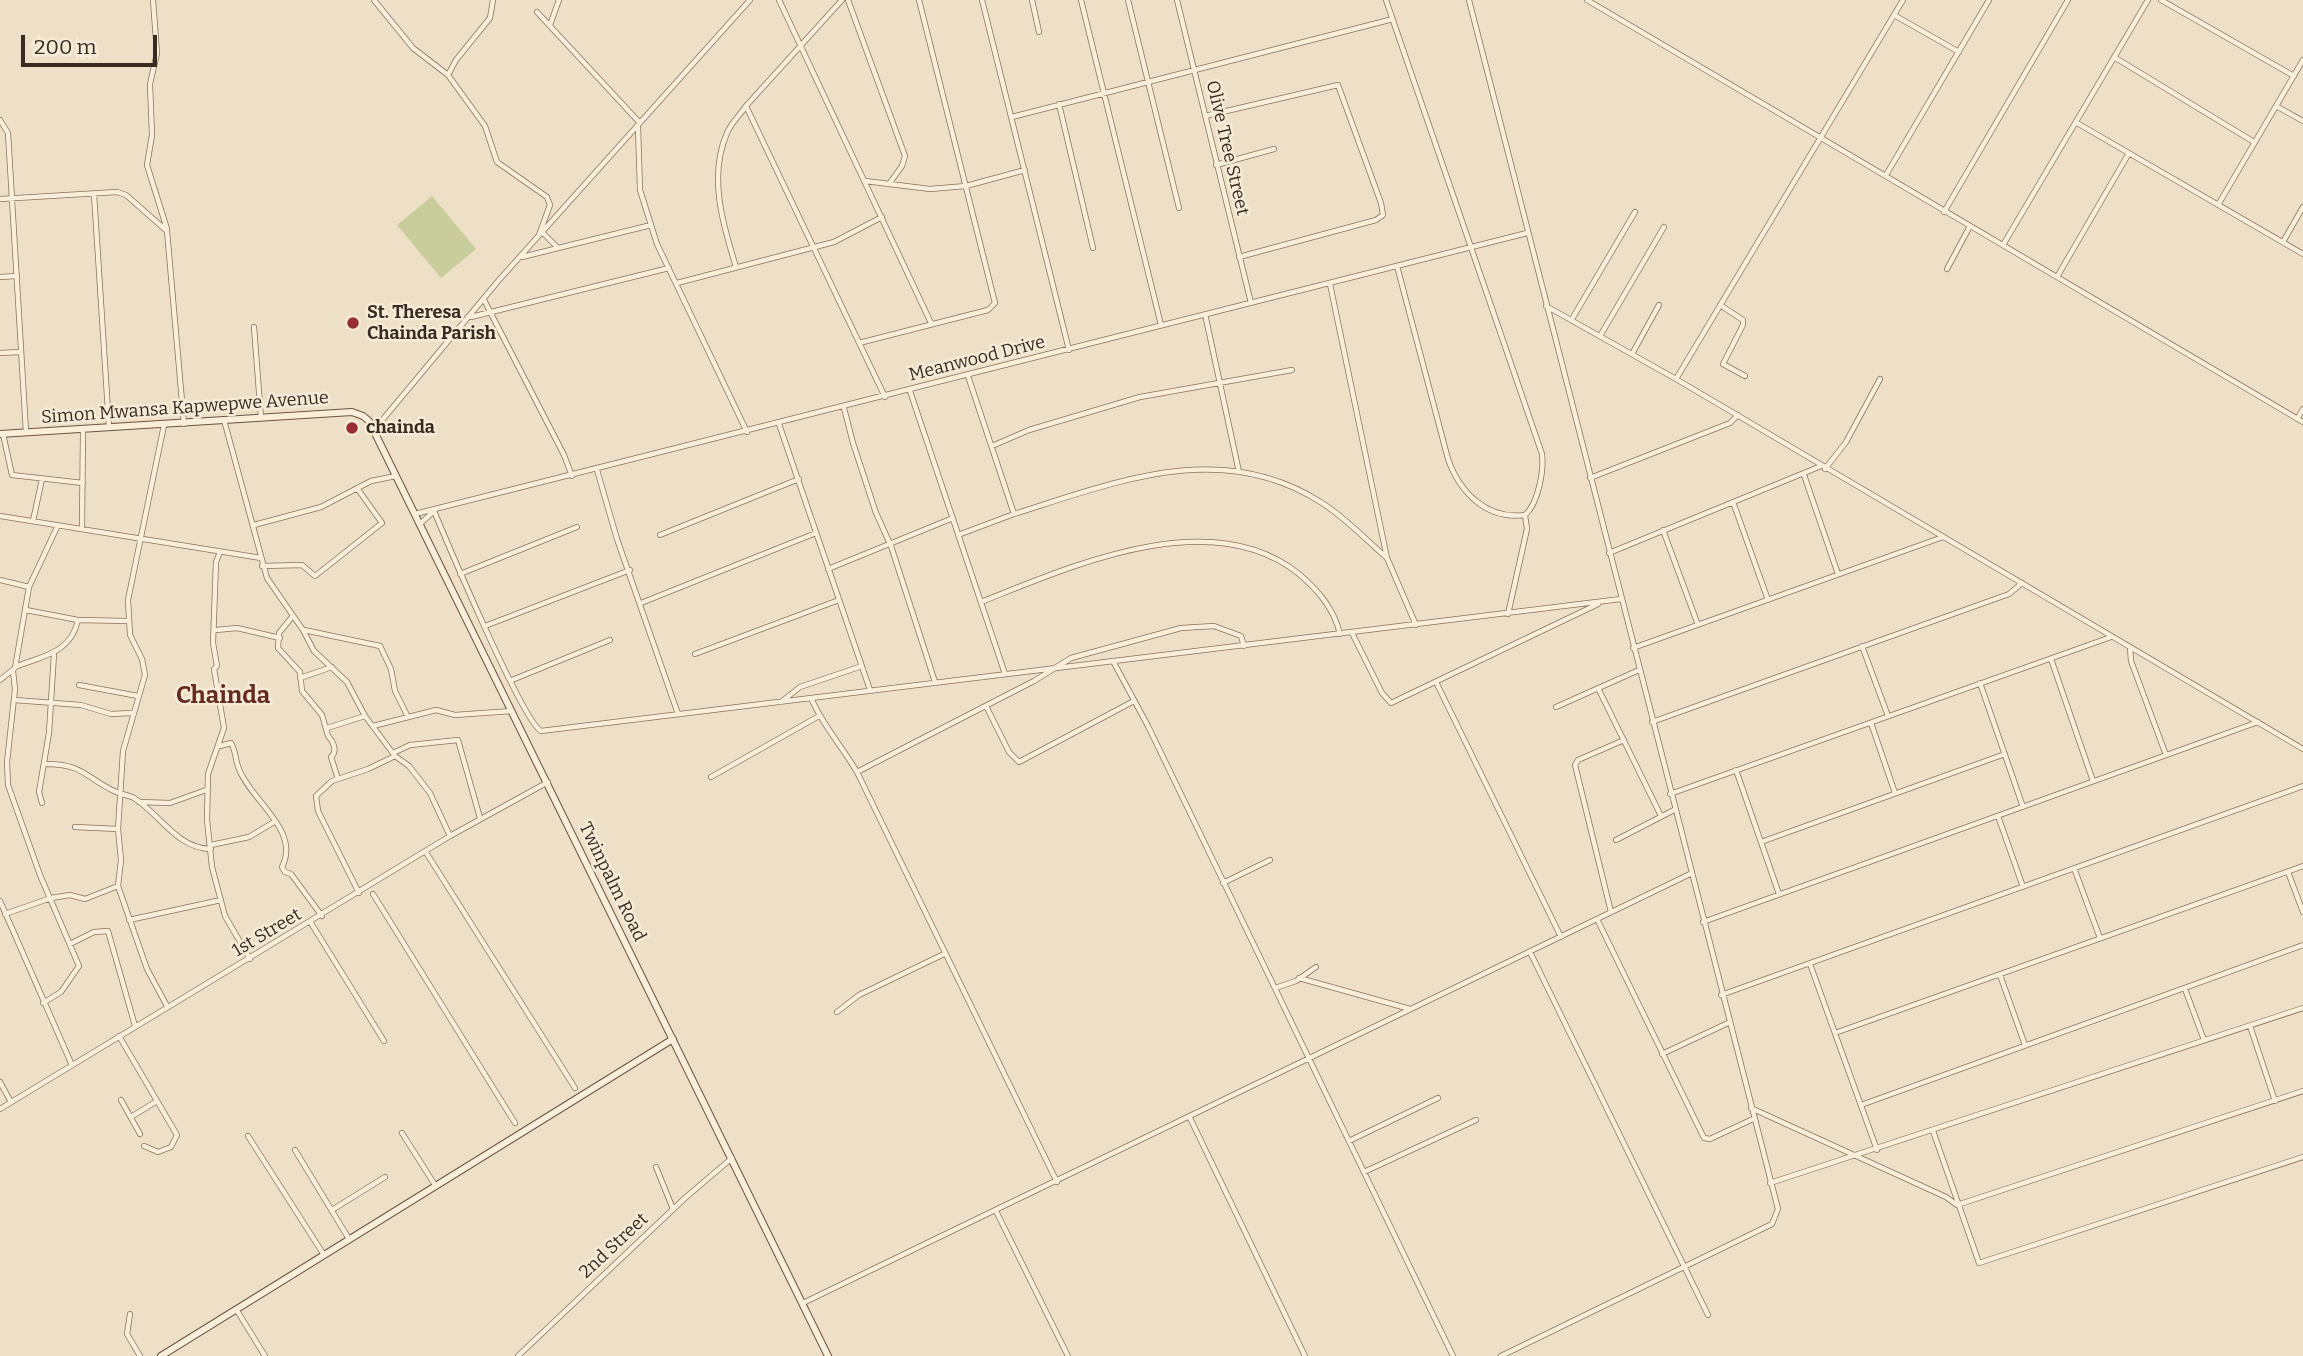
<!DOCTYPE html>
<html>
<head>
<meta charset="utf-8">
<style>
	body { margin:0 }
	#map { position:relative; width:2303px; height:1356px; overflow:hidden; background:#eee0c7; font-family:Bitter,serif }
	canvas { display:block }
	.scale { position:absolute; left:21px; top:35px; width:136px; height:32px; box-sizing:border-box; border:4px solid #3a2b20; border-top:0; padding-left:9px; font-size:21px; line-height:24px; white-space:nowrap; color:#3a2b20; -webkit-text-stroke:5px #f5ebd7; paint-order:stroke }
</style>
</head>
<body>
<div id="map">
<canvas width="2303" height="1356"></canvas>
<div class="scale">200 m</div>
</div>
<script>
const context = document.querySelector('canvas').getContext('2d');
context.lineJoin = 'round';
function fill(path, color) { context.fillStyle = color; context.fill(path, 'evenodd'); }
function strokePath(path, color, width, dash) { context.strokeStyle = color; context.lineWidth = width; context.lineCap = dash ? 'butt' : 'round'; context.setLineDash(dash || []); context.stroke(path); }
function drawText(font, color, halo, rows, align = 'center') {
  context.font = font + ' Bitter,serif'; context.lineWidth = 5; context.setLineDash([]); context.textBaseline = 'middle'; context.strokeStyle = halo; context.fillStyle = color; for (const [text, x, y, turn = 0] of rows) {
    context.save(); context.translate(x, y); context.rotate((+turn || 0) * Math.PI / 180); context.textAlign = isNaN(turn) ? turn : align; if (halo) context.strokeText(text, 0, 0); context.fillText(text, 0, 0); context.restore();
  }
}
const green = new Path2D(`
	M 432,196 L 476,249 L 441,278 L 397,225 Z`);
const minor = new Path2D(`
	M 153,0 L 157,53 L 150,84 L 152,135 L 147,165 L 167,229
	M 374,0 L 413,48 L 448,75 L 485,126 L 497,162 L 547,197 L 550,205 L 539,235
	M 779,0 L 931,323
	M 842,0 L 746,106 L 885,397
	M 848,0 L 905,156 L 902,166 L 889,184
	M 982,0 L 1069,350
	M 1032,0 L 1039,32
	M 1081,0 L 1161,325
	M 1128,0 L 1179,208
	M 1177,0 L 1251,303
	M 1386,0 L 1542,454 C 1544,471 1538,504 1525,515 C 1487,520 1460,493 1448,459 L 1397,266
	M 1469,0 L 1778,1209 L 1772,1224 L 1501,1356
	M 1587,0 L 2303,422
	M 2161,0 L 2294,76
	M 537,12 L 640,123
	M 1894,15 L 1959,52
	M 550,25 L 559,0
	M 2114,57 L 2254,142
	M 448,75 L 456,60 L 490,18 L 493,0
	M 1059,104 L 1093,248
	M 2276,106 L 2303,121
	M 1205,116 L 1338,85 L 1381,203 L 1383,215 L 1376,220 L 1239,257
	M 1012,117 L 1393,19
	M 0,120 L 8,133 L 26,432
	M 2077,123 L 2303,254
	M 638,127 L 640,190 L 657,244 L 747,432
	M 1216,165 L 1274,149
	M 1886,175 L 1989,0
	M 865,181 L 930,189 L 966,186 L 1025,170
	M 94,194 L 109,427
	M 0,199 L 117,192 L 126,195 L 167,231 L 184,424
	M 2218,205 L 2303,60
	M 1944,212 L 2068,0
	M 543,233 L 556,246
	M 2283,242 L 2303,207
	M 2003,245 L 2148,0
	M 522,257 L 651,225
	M 736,267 C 723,225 708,176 727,133 C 731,123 740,115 746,106
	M 1947,269 L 1970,226
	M 0,277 L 17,276
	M 2057,277 L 2129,153
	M 677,283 L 834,242 L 882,217
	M 1330,284 L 1387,558 L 1416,625
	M 484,300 L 564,455 L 572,476
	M 1720,305 L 1743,320 L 1743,325 L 1723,364 L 1745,376
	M 1546,306 L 1676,379 L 2303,749
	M 1205,314 L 1239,472
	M 471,317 L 669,268
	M 1572,319 L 1635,212
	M 254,327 L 261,418
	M 1600,336 L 1664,227
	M 859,343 L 988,310 L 995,303 L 919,0
	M 0,353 L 21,352
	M 1632,354 L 1659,305
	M 968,376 L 1014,514 C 1116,482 1222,438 1322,503 C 1346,518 1366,540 1387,558
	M 1676,379 L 1903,0
	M 910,391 L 1005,674
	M 844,408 L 853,443 L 876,513 L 891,546 L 935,682
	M 2297,419 L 2303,409
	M 224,420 L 267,578 L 303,630 L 314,651 L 347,682 L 365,716 L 395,756 L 409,766 L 430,793 L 450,836
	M 779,424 L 870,690
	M 164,425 L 128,600 L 130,635 L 142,659 L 145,675 L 123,751 L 118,829 L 121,860 L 118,886 L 147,969 L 167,1006
	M 374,430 L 499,280 L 750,0
	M 3,434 L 12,475 L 83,483
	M 992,446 L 1029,430 L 1140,397 L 1292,370
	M 1825,469 L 1846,442 L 1880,379
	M 597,470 L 617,539 L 678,714
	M 1804,475 L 1838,574
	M 1590,478 L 1730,423 L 1738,415
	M 1733,502 L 1768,600
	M 434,511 C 447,542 522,720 541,731 L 1621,599
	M 415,514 L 1527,233
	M 0,516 L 261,558
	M 33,521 L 42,479
	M 420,524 L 434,511
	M 254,525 L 321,507 L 371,481 L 396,476
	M 82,528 L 83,429
	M 1663,530 L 1698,625
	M 660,535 L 799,479
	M 958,535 L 1014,514
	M 220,552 L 216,562 L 213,643 L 217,666 L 214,669 L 224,728 L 208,774 L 207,820 L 212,867 L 225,916 L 250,959
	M 1609,553 L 1821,466
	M 262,566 L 302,565 L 315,576 L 382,523 L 357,488
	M 828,569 L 953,518
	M 460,574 L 577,527
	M 0,580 L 29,587
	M 981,602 C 1072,566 1211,503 1299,574 C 1319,591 1334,609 1340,634
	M 641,603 L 816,533
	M 26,610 L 78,620 L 128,621
	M 1508,614 L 1527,529 L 1525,515
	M 292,617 L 279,633 L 278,648 L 300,672 L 302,691 L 322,715 L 328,736 C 333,741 338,751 331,757 L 338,779
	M 485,626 L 630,570
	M 216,630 L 237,628 L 280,638
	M 304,630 L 380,646 L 391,669 L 395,691 L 407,715
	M 1352,633 L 1382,693 L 1391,703 L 1598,604
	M 1862,646 L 1888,716
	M 2130,647 L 2131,661 L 2166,755
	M 1633,648 L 1943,537
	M 695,654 L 839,600
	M 2051,659 L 2093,781
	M 1113,661 L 1148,726 L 1453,1356
	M 15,667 C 43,656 71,653 78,620
	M 13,671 L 15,689 L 7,762 L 8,785 L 40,875 L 79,966 L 61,992 L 43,1003
	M 300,678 L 332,667
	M 0,680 L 15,668 L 29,587 L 58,525
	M 512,680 L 610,640
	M 1436,682 L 1561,937
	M 1980,683 L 2023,807
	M 79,685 L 138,696
	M 1598,688 L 1661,816
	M 811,698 C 823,726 842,746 857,772 L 1057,1182
	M 14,700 L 81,705 L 111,714 L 132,713
	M 781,702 L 800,687 L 862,666
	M 986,706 L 1009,752 L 1019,762 L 1134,701
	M 1556,707 L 1639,670
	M 1652,722 L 2009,594 L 2022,583
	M 1871,723 L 1895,793
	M 373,726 L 436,710 L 455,715 L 512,711
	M 327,728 L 365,716
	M 220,746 L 231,743 C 236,751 235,760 239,769 C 251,801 301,830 282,867 L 285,872 L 291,874 L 322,916
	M 393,753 L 410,745 L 458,740 L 480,818
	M 46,764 C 83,764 85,777 114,791 C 120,794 128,795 134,798 C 161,815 176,848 211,849
	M 1736,770 L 1779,894
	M 857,772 L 1034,681 L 1071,658 L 1181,628 L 1214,626 L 1241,636 L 1244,646
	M 711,777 L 819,716
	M 1670,794 L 2111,637
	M 139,802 L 170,803 L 206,790
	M 42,803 L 39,792 L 49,733 L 54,654
	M 1998,816 L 2023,887
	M 75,827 L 118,829
	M 1616,840 L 1674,810
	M 1761,842 L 2005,754
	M 211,845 L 249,837 L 274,822
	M 427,854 L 575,1088
	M 2074,868 L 2100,938
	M 2288,872 L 2303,912
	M 1223,883 L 1270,860
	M 359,893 L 318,811 L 316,796 L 332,781 L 368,769 L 395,756
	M 373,894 L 515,1123
	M 0,901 L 71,1063
	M 1611,912 L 1575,765 L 1578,760 L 1624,740
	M 5,914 L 51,898 L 70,895 L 85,899 L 118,886
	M 1597,919 L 1704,1138 L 1710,1139 L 1753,1119
	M 129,920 L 221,900
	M 1703,922 L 2258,722
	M 311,923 L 384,1041
	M 70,944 L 94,932 L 108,931 L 135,1026
	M 1530,952 L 1708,1315
	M 1810,964 L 1877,1150
	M 2000,975 L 2025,1045
	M 1299,978 L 1410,1009
	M 1275,988 L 1296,981 L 1316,967
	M 2185,989 L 2204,1040
	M 1721,995 L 2303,786
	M 837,1012 L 859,995 L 944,954
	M 2250,1026 L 2275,1101
	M 1835,1033 L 2303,866
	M 119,1036 L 177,1135 L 171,1147 L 158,1152 L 144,1146
	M 1662,1054 L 1728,1023
	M 0,1082 L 11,1102
	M 121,1100 L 140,1134
	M 1861,1105 L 2303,945
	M 1751,1108 L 1946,1197 L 1957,1205 L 2303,1091
	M 0,1109 L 450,836 L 548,782
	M 131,1117 L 157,1101
	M 1190,1118 L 1305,1356
	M 1933,1131 L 1979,1263 L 2303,1157
	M 402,1133 L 435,1185
	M 248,1136 L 324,1255
	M 1349,1141 L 1438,1098
	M 295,1150 L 349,1239
	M 656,1167 L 673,1209
	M 1364,1172 L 1476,1120
	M 1770,1183 L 2303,1008
	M 332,1210 L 385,1177
	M 996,1211 L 1068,1356
	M 803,1303 L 1690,874
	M 236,1309 L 265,1356
	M 130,1314 L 127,1334 L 140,1356
	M 518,1356 L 685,1198 L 732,1158`);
const secondary = new Path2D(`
	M 0,434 L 352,412 L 363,416 L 369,421 L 828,1356
	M 161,1356 L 673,1039`);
const markers = [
	[353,323,7,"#972e35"],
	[352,428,7,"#972e35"]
];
const streetNames = [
	["Olive Tree Street",1227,148,77],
	["Meanwood Drive",977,359,-14],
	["Simon Mwansa Kapwepwe Avenue",185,408,-4],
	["Twinpalm Road",612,882,64],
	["1st Street",267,933,-31],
	["2nd Street",614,1246,-43]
];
const poiNames = [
	["St. Theresa",367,313],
	["Chainda Parish",367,334],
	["chainda",366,428]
];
const districtNames = [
	["Chainda",223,696]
];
fill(green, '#c9cc9b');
strokePath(minor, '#89725d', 6);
strokePath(secondary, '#6b5340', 8);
strokePath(minor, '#f8eeda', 4.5);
strokePath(secondary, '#f8eeda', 6);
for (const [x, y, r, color] of markers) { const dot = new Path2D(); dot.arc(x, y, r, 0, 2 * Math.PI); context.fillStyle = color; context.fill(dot); strokePath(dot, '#f5ebd7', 2.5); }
drawText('18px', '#3a2b20', '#f5ebd7', streetNames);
drawText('bold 18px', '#3a2b20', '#f5ebd7', poiNames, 'left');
drawText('bold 24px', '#662b20', '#f5ebd7', districtNames);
</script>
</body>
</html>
